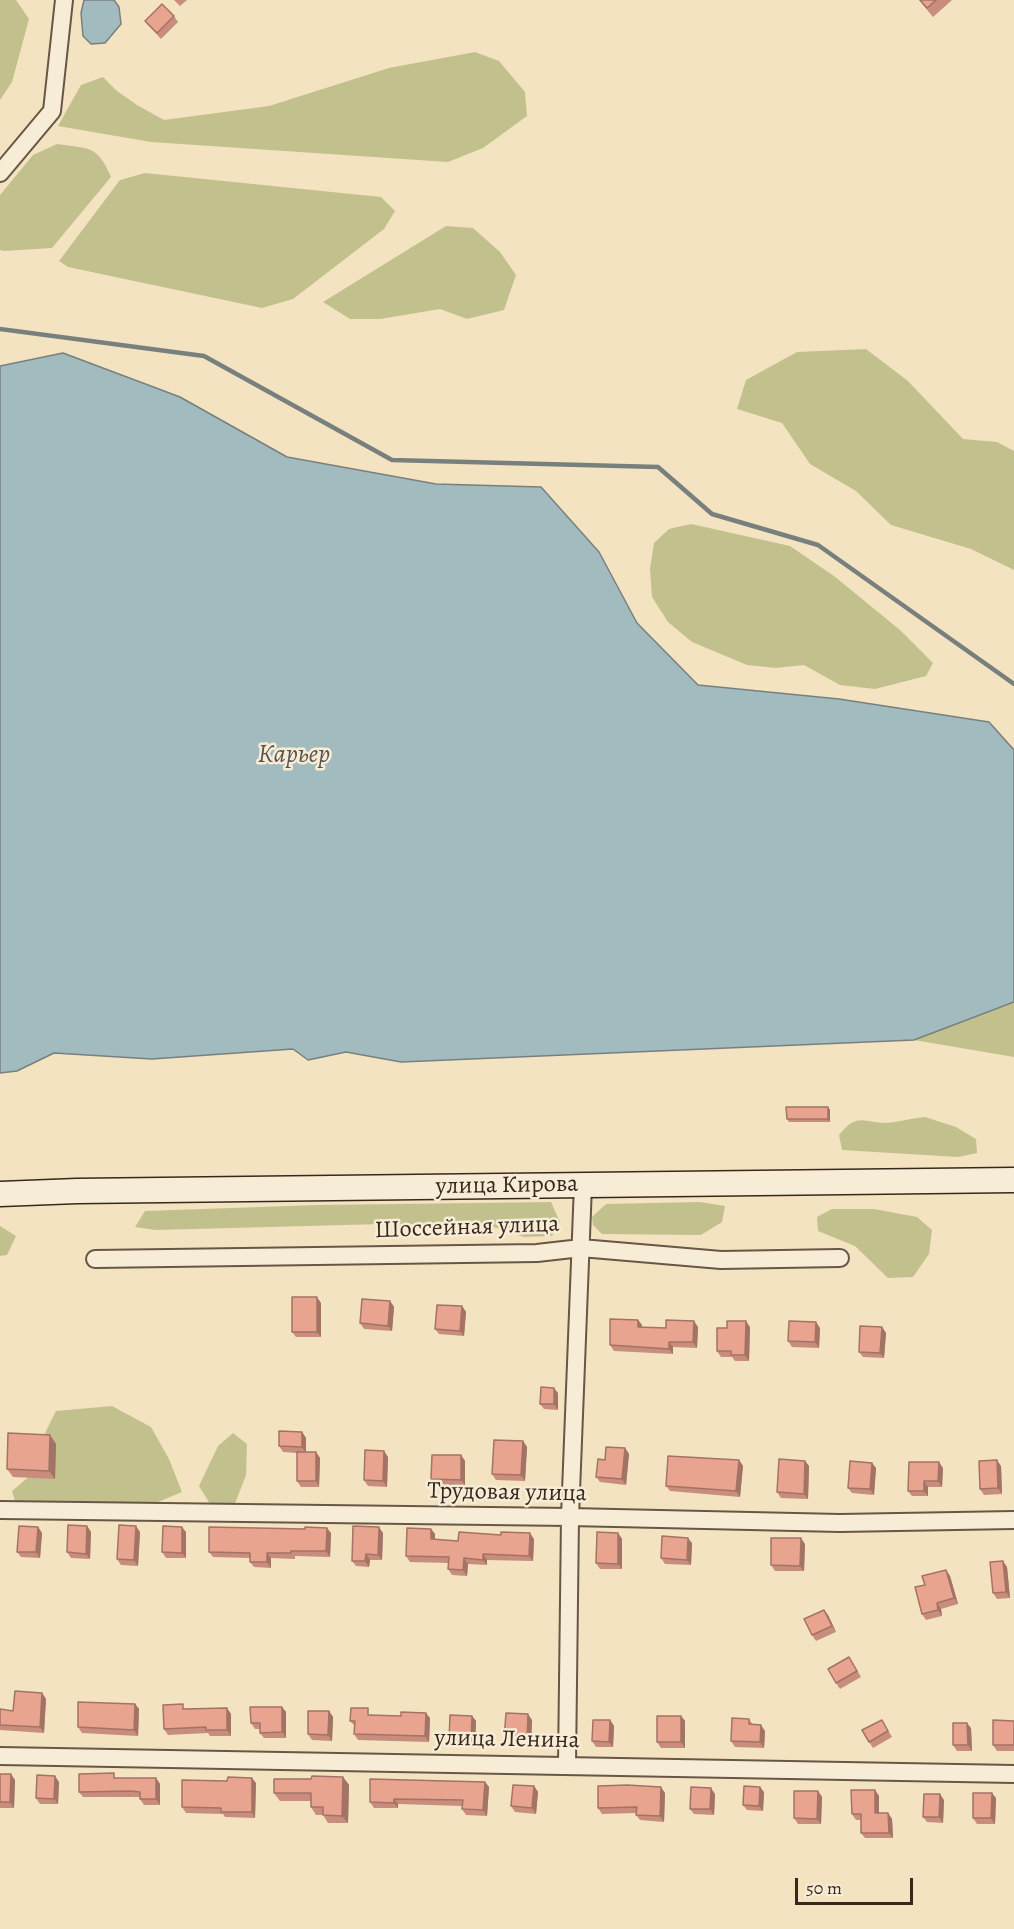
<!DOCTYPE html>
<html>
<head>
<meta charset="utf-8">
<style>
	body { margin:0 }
	#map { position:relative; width:1014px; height:1929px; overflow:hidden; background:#f3e3c1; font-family:Alegreya,serif }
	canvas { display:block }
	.scale { position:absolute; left:795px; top:1878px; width:118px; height:27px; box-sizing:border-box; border:3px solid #39271d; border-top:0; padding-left:8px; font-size:18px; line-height:21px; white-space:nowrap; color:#39271d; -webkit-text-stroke:4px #f7edd7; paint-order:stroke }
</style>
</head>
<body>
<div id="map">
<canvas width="1014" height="1929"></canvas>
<div class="scale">50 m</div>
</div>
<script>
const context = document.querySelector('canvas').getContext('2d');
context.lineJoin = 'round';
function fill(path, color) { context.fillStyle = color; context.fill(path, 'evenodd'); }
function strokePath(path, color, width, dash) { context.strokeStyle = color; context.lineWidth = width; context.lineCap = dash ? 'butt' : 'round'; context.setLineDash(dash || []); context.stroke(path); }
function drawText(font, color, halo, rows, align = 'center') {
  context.font = font + ' Alegreya,serif'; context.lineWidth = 5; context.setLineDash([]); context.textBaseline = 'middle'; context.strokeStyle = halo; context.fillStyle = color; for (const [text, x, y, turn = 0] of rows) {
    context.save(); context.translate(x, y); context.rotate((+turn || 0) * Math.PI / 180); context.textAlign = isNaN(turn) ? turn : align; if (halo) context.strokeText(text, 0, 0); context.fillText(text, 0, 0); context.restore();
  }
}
const green = new Path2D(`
	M 0,0 L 16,0 L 29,19 L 12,82 L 0,100 Z
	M 475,52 L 499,61 L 525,92 L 527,116 L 483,148 L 448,162 L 151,142 L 58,126 L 81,85 L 103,77 L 117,91 L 137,105 L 164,120 L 269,106 L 389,68 Z
	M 57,144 C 89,149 97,144 111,177 L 52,248 L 4,251 L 0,250 L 0,195 L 33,155 Z
	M 145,173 L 381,197 L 395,211 L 384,229 L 293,299 L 262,308 L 68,267 L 59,261 L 120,180 Z
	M 446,226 L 473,228 L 500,252 L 516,275 L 504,310 L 467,319 L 440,309 L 380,319 L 350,319 L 323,302 Z
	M 866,349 L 908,381 L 963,439 L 997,442 L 1014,451 L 1014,570 L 971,549 L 891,525 L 856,491 L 810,464 L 782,423 L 737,409 L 746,380 L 797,352 Z
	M 691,524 L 790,546 L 834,576 L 900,630 L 933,663 L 926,676 L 875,689 L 840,685 L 804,665 L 776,668 L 747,665 L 692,642 L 668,622 L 652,597 L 650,569 L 654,543 L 669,529 Z
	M 1014,1002 L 1014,1057 L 914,1040 Z
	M 925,1117 L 956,1127 L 976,1139 L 977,1153 L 958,1157 L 842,1150 L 839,1135 C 858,1112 862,1123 886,1123 C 899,1122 913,1118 925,1117 Z
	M 551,1202 L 560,1222 L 552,1236 L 524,1237 L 488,1225 L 383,1224 L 156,1230 L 135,1227 L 145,1211 L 318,1205 Z
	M 700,1202 L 725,1206 L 722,1222 L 701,1235 L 602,1234 L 593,1225 L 592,1217 L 606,1204 Z
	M 832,1209 L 874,1209 L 917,1217 L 932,1230 L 929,1254 L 913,1277 L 888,1278 L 855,1246 L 818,1231 L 817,1217 Z
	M 0,1226 L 16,1236 L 7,1255 L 0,1256 Z
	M 112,1406 L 151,1427 L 169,1459 L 182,1492 L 158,1502 L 16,1504 L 12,1491 L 32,1474 L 44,1435 L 56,1411 Z
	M 233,1433 L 247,1444 L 246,1475 L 234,1506 L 210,1504 L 199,1486 L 218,1446 Z`);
const water = new Path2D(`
	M 84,0 L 114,0 L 119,7 L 121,24 L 105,43 L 91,44 L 83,36 L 81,13 Z
	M 63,353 L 180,397 L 287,457 L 436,484 L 541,487 L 599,552 L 637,623 L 698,685 L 839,699 L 989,722 L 1014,750 L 1014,1002 L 914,1040 L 401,1062 L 346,1052 L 308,1060 L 293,1049 L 152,1059 L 54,1053 L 17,1071 L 0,1073 L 0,366 Z`);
const stream = new Path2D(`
	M 0,329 L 204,356 L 392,460 L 658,467 L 712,514 L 818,545 L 1014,684`);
const minor = new Path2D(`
	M 0,173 L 52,111 L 64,0
	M 95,1259 L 537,1253 L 581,1248 L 721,1260 L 840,1258
	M 0,1510 L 570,1517 L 840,1523 L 1014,1520
	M 0,1756 L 1014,1774
	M 567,1765 L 570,1517 L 583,1185`);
const secondary = new Path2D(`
	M 0,1194 L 77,1191 L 1014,1180`);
const wall = new Path2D(`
	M 174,0 L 187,0 L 180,6 Z
	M 919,0 L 952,0 L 933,17 Z
	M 174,16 L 178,22 L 161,39 L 149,26 L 145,21 Z
	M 828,1107 L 830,1110 L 830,1122 L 789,1122 L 787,1119 Z
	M 390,1301 L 394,1307 L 392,1331 L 364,1329 L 360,1323 Z
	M 321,1303 L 321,1337 L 296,1337 L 292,1332 Z
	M 462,1306 L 466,1312 L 464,1336 L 439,1334 L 435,1329 Z
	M 638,1320 L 642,1325 L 642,1327 L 666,1328 L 698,1327 L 697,1348 L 673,1347 L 673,1354 L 614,1351 L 610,1345 Z
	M 750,1327 L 749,1361 L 735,1361 L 732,1357 L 721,1357 L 717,1351 L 727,1328 Z
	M 882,1327 L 886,1333 L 884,1358 L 863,1357 L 859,1352 Z
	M 820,1328 L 819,1348 L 792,1347 L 788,1341 Z
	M 558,1393 L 558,1410 L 544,1409 L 540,1404 Z
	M 302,1432 L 306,1438 L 306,1452 L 316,1452 L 320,1458 L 319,1487 L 301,1487 L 297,1481 L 297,1453 L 283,1452 L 279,1446 Z
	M 50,1435 L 56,1444 L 55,1479 L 13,1477 L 7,1469 Z
	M 523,1441 L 527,1447 L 525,1481 L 496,1480 L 492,1474 Z
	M 625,1448 L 629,1454 L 626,1485 L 600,1482 L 596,1477 L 605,1460 Z
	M 461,1455 L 465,1461 L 465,1485 L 435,1485 L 431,1479 Z
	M 388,1457 L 387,1487 L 368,1486 L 364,1480 Z
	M 739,1460 L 743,1466 L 740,1497 L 670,1491 L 666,1486 Z
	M 805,1461 L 809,1466 L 808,1499 L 781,1498 L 777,1492 Z
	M 872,1463 L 876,1468 L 874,1495 L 852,1493 L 848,1488 Z
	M 1001,1466 L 1002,1494 L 984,1495 L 980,1489 Z
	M 943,1468 L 942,1487 L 928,1487 L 928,1496 L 912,1496 L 908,1491 Z
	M 87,1526 L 91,1532 L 90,1559 L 71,1558 L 67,1552 Z
	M 38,1527 L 42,1533 L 40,1558 L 21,1557 L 17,1552 Z
	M 431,1529 L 435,1534 L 435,1539 L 458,1541 L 534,1539 L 533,1561 L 487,1560 L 487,1565 L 468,1564 L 467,1576 L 452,1575 L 448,1569 L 449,1563 L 410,1562 L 406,1556 Z
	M 140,1532 L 138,1566 L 121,1565 L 117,1559 Z
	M 186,1532 L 186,1558 L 166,1558 L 162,1552 Z
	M 331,1533 L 330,1557 L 295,1556 L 295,1559 L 271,1558 L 271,1568 L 254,1567 L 250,1562 L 250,1558 L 213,1557 L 209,1552 Z
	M 383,1533 L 382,1560 L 370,1560 L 369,1567 L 356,1566 L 352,1561 Z
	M 618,1533 L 622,1539 L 622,1569 L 600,1569 L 596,1563 Z
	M 692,1543 L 691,1565 L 665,1564 L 661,1558 Z
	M 805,1544 L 804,1571 L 775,1571 L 771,1565 Z
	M 1007,1567 L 1010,1598 L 997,1599 L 993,1593 Z
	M 946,1570 L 950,1576 L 958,1604 L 941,1609 L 942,1616 L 926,1620 L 922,1614 L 925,1585 Z
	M 824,1610 L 828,1615 L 836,1632 L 816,1641 L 812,1635 Z
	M 853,1663 L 861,1677 L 840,1689 L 836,1683 Z
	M 42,1693 L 46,1699 L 44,1733 L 0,1730 L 0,1709 L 13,1711 Z
	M 135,1704 L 139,1709 L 138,1736 L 82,1733 L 78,1727 Z
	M 282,1707 L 286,1712 L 286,1738 L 264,1738 L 260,1733 L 260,1729 L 255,1729 L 251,1723 Z
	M 186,1709 L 231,1714 L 231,1736 L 210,1736 L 208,1733 L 168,1735 L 164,1729 Z
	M 329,1711 L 333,1717 L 332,1741 L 312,1740 L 308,1734 Z
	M 372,1714 L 372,1715 L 430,1718 L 429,1742 L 358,1740 L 354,1734 L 355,1726 L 350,1721 Z
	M 472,1716 L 476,1721 L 475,1747 L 453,1746 L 449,1740 Z
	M 681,1716 L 685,1721 L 685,1748 L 661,1748 L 657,1742 Z
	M 749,1719 L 753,1725 L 765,1731 L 764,1748 L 735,1747 L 731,1741 Z
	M 532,1720 L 531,1746 L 508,1745 L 504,1739 Z
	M 610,1720 L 614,1726 L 613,1747 L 596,1747 L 592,1741 Z
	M 882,1720 L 892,1737 L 873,1748 L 869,1742 Z
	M 1014,1721 L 1014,1751 L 997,1751 L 993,1745 Z
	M 971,1728 L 972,1751 L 957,1751 L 953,1745 Z
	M 0,1774 L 15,1780 L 14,1808 L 0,1808 Z
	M 343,1777 L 349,1785 L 348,1823 L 328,1823 L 323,1815 L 316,1815 L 311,1807 L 311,1801 L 280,1801 L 274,1793 Z
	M 118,1778 L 156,1778 L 160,1784 L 160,1805 L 144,1805 L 140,1799 L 140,1797 L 83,1797 L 79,1792 Z
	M 59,1782 L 58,1804 L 40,1804 L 36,1798 Z
	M 485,1782 L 489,1787 L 487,1816 L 466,1815 L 462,1809 L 462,1806 L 398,1804 L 398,1808 L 374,1808 L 370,1802 Z
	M 256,1783 L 255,1818 L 225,1817 L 223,1814 L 186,1813 L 182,1807 Z
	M 534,1786 L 538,1792 L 536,1814 L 515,1812 L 511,1806 Z
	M 875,1790 L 879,1796 L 879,1813 L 888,1813 L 892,1819 L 893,1838 L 865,1838 L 861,1833 L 861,1820 L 856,1820 L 852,1814 Z
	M 818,1791 L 822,1797 L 821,1824 L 798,1824 L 794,1818 Z
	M 764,1792 L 763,1811 L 747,1810 L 743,1805 Z
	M 665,1793 L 664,1822 L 640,1820 L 636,1815 L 636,1813 L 602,1814 L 598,1808 Z
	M 715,1794 L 714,1815 L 694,1814 L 690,1809 Z
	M 996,1798 L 995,1824 L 977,1824 L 973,1818 Z
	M 944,1800 L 943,1823 L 927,1822 L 923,1817 Z`);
const shadedWall = new Path2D(`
	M 828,1107 L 830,1110 L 830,1122 L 828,1119 Z
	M 317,1297 L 321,1303 L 321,1337 L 317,1332 Z
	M 390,1301 L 394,1307 L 392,1331 L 388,1326 Z
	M 462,1306 L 466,1312 L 464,1336 L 460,1331 Z
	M 638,1320 L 642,1325 L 641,1333 L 638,1327 Z
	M 694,1321 L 698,1327 L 697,1348 L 693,1342 Z
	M 746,1321 L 750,1327 L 749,1361 L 745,1355 Z
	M 816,1322 L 820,1328 L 819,1348 L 815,1342 Z
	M 882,1327 L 886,1333 L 884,1358 L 880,1353 Z
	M 669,1342 L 673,1347 L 673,1354 L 669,1349 Z
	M 554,1388 L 558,1393 L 558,1410 L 554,1404 Z
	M 302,1432 L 306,1438 L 306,1453 L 302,1447 Z
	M 50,1435 L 56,1444 L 55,1479 L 49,1471 Z
	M 523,1441 L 527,1447 L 525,1481 L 521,1475 Z
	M 625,1448 L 629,1454 L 626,1485 L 622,1479 Z
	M 384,1451 L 388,1457 L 387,1487 L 383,1481 Z
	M 316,1452 L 320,1458 L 319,1487 L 316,1481 Z
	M 461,1455 L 465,1461 L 465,1485 L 461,1480 Z
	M 739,1460 L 743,1466 L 740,1497 L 736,1491 Z
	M 997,1460 L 1001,1466 L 1002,1494 L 998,1488 Z
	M 805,1461 L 809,1466 L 808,1499 L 804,1494 Z
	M 939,1462 L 943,1468 L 942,1487 L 938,1481 Z
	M 872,1463 L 876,1468 L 874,1495 L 870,1489 Z
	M 924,1481 L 928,1487 L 928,1496 L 924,1491 Z
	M 87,1526 L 91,1532 L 90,1559 L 86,1554 Z
	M 136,1526 L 140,1532 L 138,1566 L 134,1560 Z
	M 38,1527 L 42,1533 L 40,1558 L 36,1552 Z
	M 182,1527 L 186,1532 L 186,1558 L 182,1553 Z
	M 379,1527 L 383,1533 L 382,1560 L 378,1555 Z
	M 327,1528 L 331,1533 L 330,1557 L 326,1551 Z
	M 431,1529 L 435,1534 L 435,1544 L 431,1539 Z
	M 530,1533 L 534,1539 L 533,1561 L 529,1556 Z
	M 618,1533 L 622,1539 L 622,1569 L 618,1564 Z
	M 688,1538 L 692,1543 L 691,1565 L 687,1560 Z
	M 801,1538 L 805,1544 L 804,1571 L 800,1566 Z
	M 267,1553 L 271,1558 L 271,1568 L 267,1562 Z
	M 366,1554 L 370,1560 L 369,1567 L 365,1561 Z
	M 483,1554 L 487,1560 L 487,1565 L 483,1560 Z
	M 464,1558 L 468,1564 L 467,1576 L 463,1570 Z
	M 1003,1561 L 1007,1567 L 1010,1598 L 1006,1592 Z
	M 946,1570 L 950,1576 L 958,1604 L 954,1598 Z
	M 937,1603 L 941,1609 L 942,1616 L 938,1610 Z
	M 824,1610 L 828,1615 L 836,1632 L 832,1626 Z
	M 42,1693 L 46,1699 L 44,1733 L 40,1727 Z
	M 135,1704 L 139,1709 L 138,1736 L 134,1730 Z
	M 282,1707 L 286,1712 L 286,1738 L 282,1732 Z
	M 227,1708 L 231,1714 L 231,1736 L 227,1730 Z
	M 329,1711 L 333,1717 L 332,1741 L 328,1735 Z
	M 426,1713 L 430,1718 L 429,1742 L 425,1736 Z
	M 528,1714 L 532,1720 L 531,1746 L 527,1741 Z
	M 472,1716 L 476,1721 L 475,1747 L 471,1741 Z
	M 681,1716 L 685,1721 L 685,1748 L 681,1742 Z
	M 610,1720 L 614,1726 L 613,1747 L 609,1742 Z
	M 967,1723 L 971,1728 L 972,1751 L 968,1745 Z
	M 761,1725 L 765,1731 L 764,1748 L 760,1742 Z
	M 11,1774 L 15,1780 L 14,1808 L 10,1802 Z
	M 55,1776 L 59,1782 L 58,1804 L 54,1799 Z
	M 343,1777 L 349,1785 L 348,1823 L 342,1816 Z
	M 156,1778 L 160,1784 L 160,1805 L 156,1799 Z
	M 252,1778 L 256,1783 L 255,1818 L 252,1812 Z
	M 485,1782 L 489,1787 L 487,1816 L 483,1810 Z
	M 534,1786 L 538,1792 L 536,1814 L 532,1808 Z
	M 661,1787 L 665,1793 L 664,1822 L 660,1816 Z
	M 760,1787 L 764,1792 L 763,1811 L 759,1806 Z
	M 711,1788 L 715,1794 L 714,1815 L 710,1809 Z
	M 875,1790 L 879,1796 L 879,1819 L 875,1813 Z
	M 818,1791 L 822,1797 L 821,1824 L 817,1819 Z
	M 992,1793 L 996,1798 L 995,1824 L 991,1818 Z
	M 940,1794 L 944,1800 L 943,1823 L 939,1817 Z
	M 394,1799 L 398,1804 L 398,1808 L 394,1803 Z
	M 888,1813 L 892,1819 L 893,1838 L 889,1833 Z`);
const building = new Path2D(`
	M 920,0 L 936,0 L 927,8 Z
	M 162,4 L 174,16 L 157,33 L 145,21 Z
	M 786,1107 L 828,1107 L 828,1119 L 787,1119 Z
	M 292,1297 L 317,1297 L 317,1332 L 292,1332 Z
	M 362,1299 L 390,1301 L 388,1326 L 360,1323 Z
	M 437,1305 L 462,1306 L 460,1331 L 435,1329 Z
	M 610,1319 L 638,1320 L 638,1327 L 666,1328 L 666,1320 L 694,1321 L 693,1342 L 669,1342 L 669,1349 L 610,1345 Z
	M 727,1321 L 746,1321 L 745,1355 L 731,1355 L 731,1351 L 717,1351 L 717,1328 L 727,1328 Z
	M 789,1321 L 816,1322 L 815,1342 L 788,1341 Z
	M 860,1326 L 882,1327 L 880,1353 L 859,1352 Z
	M 541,1387 L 554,1388 L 554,1404 L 540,1404 Z
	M 279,1431 L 302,1432 L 302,1447 L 279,1446 Z
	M 8,1433 L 50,1435 L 49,1471 L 7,1469 Z
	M 494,1440 L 523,1441 L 521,1475 L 492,1474 Z
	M 606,1447 L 625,1448 L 622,1479 L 596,1477 L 598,1459 L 605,1460 Z
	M 365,1450 L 384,1451 L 383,1481 L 364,1480 Z
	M 297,1452 L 316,1452 L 316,1481 L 297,1481 Z
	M 432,1455 L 461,1455 L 461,1480 L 431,1479 Z
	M 668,1456 L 739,1460 L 736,1491 L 666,1486 Z
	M 779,1459 L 805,1461 L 804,1494 L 777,1492 Z
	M 997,1460 L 998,1488 L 980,1489 L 979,1461 Z
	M 850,1461 L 872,1463 L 870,1489 L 848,1488 Z
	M 909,1462 L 939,1462 L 938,1481 L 924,1481 L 924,1491 L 908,1491 Z
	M 68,1525 L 87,1526 L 86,1554 L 67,1552 Z
	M 119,1525 L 136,1526 L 134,1560 L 117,1559 Z
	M 19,1526 L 38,1527 L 36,1552 L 17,1552 Z
	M 163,1526 L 182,1527 L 182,1553 L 162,1552 Z
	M 353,1526 L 379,1527 L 378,1555 L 366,1554 L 365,1561 L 352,1561 Z
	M 209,1527 L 305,1529 L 305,1527 L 327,1528 L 326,1551 L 291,1551 L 291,1553 L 267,1553 L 267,1562 L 250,1562 L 250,1553 L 209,1552 Z
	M 407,1528 L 431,1529 L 431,1539 L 458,1541 L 459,1532 L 501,1535 L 501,1532 L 530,1533 L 529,1556 L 483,1554 L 483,1560 L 464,1558 L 463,1570 L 448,1569 L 449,1557 L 406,1556 Z
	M 597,1532 L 618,1533 L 618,1564 L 596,1563 Z
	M 662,1536 L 688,1538 L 687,1560 L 661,1558 Z
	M 771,1538 L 801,1538 L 800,1566 L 771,1565 Z
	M 1003,1561 L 1006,1592 L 993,1593 L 990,1562 Z
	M 946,1570 L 954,1598 L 937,1603 L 938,1610 L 922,1614 L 915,1587 L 925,1585 L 922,1576 Z
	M 824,1610 L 832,1626 L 812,1635 L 804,1619 Z
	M 849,1657 L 857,1671 L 836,1683 L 828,1669 Z
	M 15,1691 L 42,1693 L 40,1727 L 0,1725 L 0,1709 L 13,1711 Z
	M 78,1702 L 135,1704 L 134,1730 L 78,1727 Z
	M 183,1704 L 183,1709 L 227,1708 L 227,1730 L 206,1730 L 206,1727 L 164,1729 L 163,1705 Z
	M 250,1707 L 282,1707 L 282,1732 L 260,1733 L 260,1723 L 251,1723 Z
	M 351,1708 L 368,1708 L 368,1715 L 401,1716 L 401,1712 L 426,1713 L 425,1736 L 354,1734 L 355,1721 L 350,1721 Z
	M 308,1711 L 329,1711 L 328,1735 L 308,1734 Z
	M 506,1713 L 528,1714 L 527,1741 L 504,1739 Z
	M 450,1715 L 472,1716 L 471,1741 L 449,1740 Z
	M 657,1716 L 681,1716 L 681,1742 L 657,1742 Z
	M 732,1718 L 749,1719 L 749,1724 L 761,1725 L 760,1742 L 731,1741 Z
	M 593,1720 L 610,1720 L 609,1742 L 592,1741 Z
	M 882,1720 L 888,1731 L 869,1742 L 862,1730 Z
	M 993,1720 L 1014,1721 L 1014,1745 L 993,1745 Z
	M 953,1723 L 967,1723 L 968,1745 L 953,1745 Z
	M 114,1773 L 114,1778 L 156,1778 L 156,1799 L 140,1799 L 140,1792 L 131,1791 L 79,1792 L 79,1774 Z
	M 0,1774 L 11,1774 L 10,1802 L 0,1802 Z
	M 37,1775 L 55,1776 L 54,1799 L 36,1798 Z
	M 312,1776 L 343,1777 L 342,1816 L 323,1815 L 323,1807 L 311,1807 L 311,1793 L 274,1793 L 274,1779 L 311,1779 Z
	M 228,1777 L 252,1778 L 252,1812 L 221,1812 L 221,1808 L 182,1807 L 182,1780 L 227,1781 Z
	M 370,1779 L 485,1782 L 483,1810 L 462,1809 L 463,1800 L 394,1799 L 394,1803 L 370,1802 Z
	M 513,1785 L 534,1786 L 532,1808 L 511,1806 Z
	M 627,1785 L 661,1787 L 660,1816 L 636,1815 L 637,1807 L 598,1808 L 598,1786 Z
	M 744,1786 L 760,1787 L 759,1806 L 743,1805 Z
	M 691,1787 L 711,1788 L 710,1809 L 690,1809 Z
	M 851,1790 L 875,1790 L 875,1813 L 888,1813 L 889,1833 L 861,1833 L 861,1814 L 852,1814 Z
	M 794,1791 L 818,1791 L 817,1819 L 794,1818 Z
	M 973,1793 L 992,1793 L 991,1818 L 973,1818 Z
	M 924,1794 L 940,1794 L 939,1817 L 923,1817 Z`);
const streetNames = [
	["улица Кирова",507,1186,-1],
	["Шоссейная улица",467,1228,-2],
	["Трудовая улица",507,1493,1],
	["улица Ленина",507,1740,1]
];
const waterNames = [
	["Карьер",294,756]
];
fill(green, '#c2c18e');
fill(water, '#a2bbbf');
strokePath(water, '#78807e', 1.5);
strokePath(stream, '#78807e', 4.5);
strokePath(minor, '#685646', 20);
strokePath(secondary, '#39271d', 27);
strokePath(minor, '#f7edd7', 16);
strokePath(secondary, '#f7edd7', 24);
fill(wall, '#c88d7c');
fill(shadedWall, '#a37365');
fill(building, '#e9a490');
strokePath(building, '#a37365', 1.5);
drawText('24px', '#39271d', '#f7edd7', streetNames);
drawText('italic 26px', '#58534e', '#f7edd7', waterNames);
</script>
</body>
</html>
